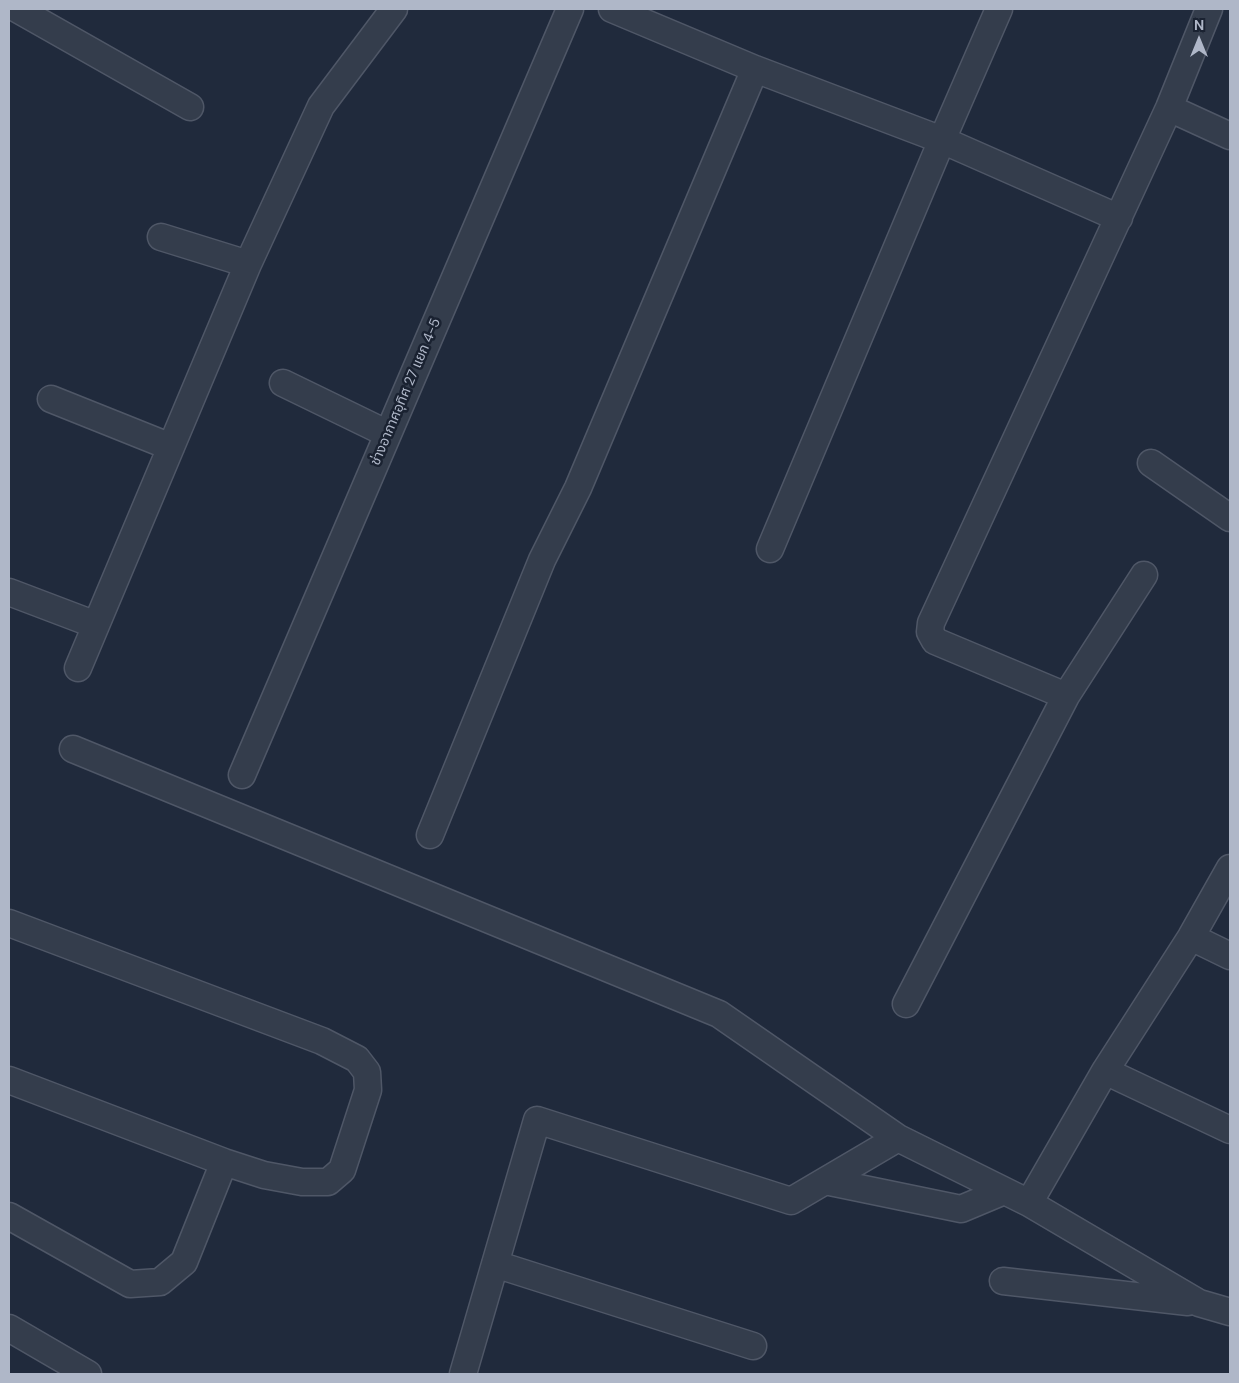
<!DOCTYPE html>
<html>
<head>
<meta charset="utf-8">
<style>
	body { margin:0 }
	#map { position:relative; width:1239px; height:1383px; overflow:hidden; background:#202a3c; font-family:"DM Sans",sans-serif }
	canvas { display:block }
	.frame { position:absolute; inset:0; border:10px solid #afb7c8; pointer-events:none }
	.north { position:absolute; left:1174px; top:15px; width:50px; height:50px; -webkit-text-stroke:4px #1a2231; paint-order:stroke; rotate:0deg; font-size:14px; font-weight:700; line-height:20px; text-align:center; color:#afb7c8 }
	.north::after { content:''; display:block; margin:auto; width:18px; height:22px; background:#afb7c8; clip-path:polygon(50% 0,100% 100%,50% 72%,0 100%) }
</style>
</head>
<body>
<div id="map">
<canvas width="1239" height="1383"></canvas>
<div class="frame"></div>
<div class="north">N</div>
</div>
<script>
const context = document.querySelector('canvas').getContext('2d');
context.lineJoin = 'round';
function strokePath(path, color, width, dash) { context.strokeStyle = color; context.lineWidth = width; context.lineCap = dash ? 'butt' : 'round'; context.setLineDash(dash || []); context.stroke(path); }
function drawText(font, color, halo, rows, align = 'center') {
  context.font = font + ' "DM Sans","Noto Sans Thai",sans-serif'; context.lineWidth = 5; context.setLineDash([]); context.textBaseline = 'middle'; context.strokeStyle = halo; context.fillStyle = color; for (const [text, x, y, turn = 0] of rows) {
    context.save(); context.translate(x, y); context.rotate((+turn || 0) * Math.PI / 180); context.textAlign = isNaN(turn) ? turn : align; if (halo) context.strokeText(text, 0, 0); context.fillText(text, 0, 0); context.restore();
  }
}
const minor = new Path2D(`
	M 17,9 L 190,107
	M 612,9 L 755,69 L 942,140 L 1119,218
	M 1169,108 L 1230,136
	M 161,237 L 248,264
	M 283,383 L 388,434
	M 51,399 L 171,447
	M 1151,463 L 1230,518
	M 770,549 L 942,140 L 999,9
	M 9,592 L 96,625
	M 78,668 L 248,264 L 321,106 L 394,9
	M 1066,696 L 935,641 L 930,632 L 931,623 L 1169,108 L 1209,9
	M 73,749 L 719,1014 L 898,1138 L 1029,1203 L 1199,1303 L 1230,1312
	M 242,775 L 570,9
	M 430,835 L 542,560 L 578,488 L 755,69
	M 9,923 L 322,1041 L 357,1059 L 367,1072 L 368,1090 L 342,1170 L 328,1182 L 302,1182 L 264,1175 L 224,1162 L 9,1080
	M 1191,937 L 1230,956
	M 906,1004 L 1066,696 L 1144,575
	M 1105,1071 L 1230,1130
	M 825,1181 L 961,1209 L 1004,1191
	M 1029,1203 L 1105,1071 L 1191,937 L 1230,868
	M 9,1216 L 130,1284 L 160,1282 L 184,1262 L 224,1162
	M 495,1264 L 753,1346
	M 1003,1281 L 1188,1302
	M 9,1328 L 88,1374
	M 463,1374 L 537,1120 L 791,1201 L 898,1138`);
const streetNames = [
	["ช่างอากาศอุทิศ 27 แยก 4-5",406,392,-67]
];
strokePath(minor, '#4f5767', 29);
strokePath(minor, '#343d4c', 26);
drawText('14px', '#afb7c8', '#1a2231', streetNames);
</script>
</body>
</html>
